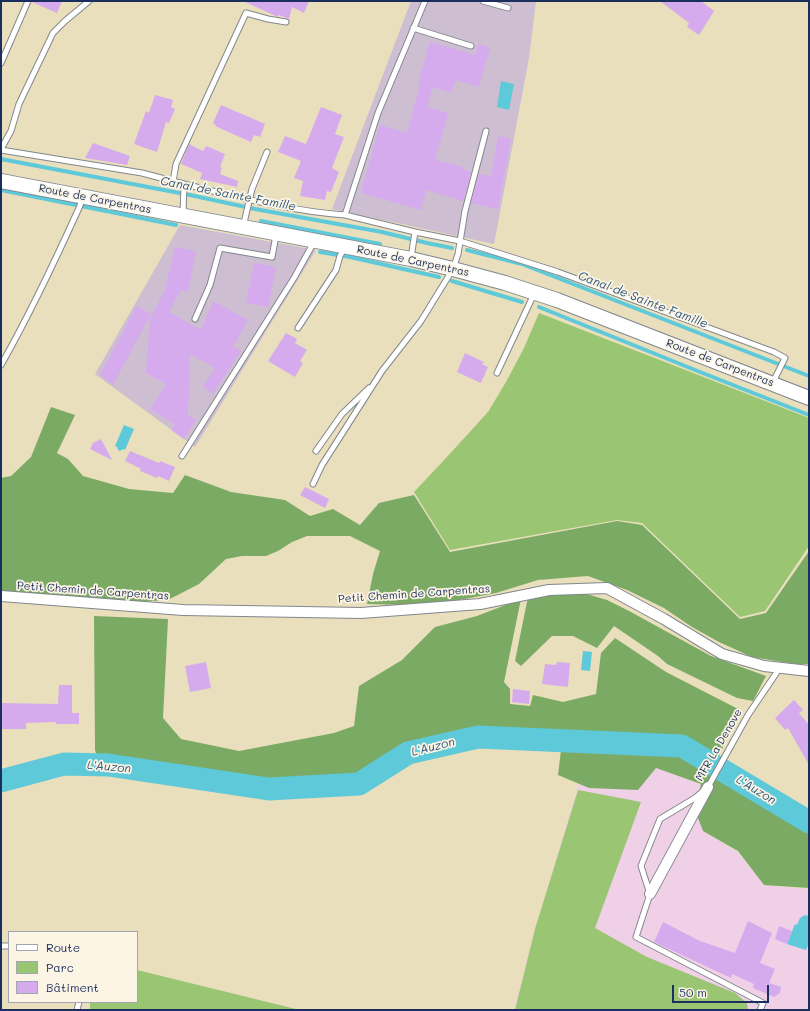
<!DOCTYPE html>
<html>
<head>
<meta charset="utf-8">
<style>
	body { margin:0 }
	#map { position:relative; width:810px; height:1011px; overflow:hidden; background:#e9dfbc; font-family:Mali,sans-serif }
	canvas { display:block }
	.frame { position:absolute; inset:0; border:2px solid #1b2f5e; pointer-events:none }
	.legend { position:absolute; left:8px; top:931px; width:130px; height:72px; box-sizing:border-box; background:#fcf5e5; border:1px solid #a2a6af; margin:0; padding:5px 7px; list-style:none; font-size:12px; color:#1b2f5e }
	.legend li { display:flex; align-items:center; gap:8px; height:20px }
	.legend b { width:20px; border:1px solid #a2a6af }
	.scale { position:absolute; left:672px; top:985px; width:97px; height:18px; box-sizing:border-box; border:2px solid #1b2f5e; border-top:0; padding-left:5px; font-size:12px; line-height:14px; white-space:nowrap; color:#1b2f5e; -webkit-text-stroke:3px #fcf5e5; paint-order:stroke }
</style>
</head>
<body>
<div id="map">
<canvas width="810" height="1011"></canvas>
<div class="frame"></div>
<ul class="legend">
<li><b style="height:5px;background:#fff"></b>Route</li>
<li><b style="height:11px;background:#9ac572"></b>Parc</li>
<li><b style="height:11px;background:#d6abee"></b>Bâtiment</li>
</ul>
<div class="scale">50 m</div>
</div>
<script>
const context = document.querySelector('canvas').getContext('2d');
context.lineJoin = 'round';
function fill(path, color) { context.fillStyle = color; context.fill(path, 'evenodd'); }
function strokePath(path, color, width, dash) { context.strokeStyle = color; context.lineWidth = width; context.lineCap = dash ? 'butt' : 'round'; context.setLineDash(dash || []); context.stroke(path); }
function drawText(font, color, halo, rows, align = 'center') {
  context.font = font + ' Mali,sans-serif'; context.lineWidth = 3.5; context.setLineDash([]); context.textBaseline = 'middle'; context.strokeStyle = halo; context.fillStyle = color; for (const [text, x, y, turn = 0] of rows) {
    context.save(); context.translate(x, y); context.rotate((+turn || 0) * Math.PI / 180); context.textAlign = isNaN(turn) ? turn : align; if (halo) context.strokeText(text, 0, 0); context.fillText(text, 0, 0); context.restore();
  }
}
const built = new Path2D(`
	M 656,768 L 701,784 L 703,831 L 738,852 L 764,885 L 809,889 L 809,1010 L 514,1010 L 535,929 L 579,784 Z`);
const industrial = new Path2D(`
	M 411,1 L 536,1 L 529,58 L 494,244 L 332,209 Z
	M 180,225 L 316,250 L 195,447 L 95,374 Z`);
const green = new Path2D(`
	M 539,313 L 809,418 L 809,546 L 765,611 L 740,617 L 642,523 L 617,520 L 450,550 L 414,492 L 446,458 L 488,412 L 506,382 L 524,348 Z
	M 578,790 L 641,802 L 595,928 L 647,957 L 735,993 L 747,1003 L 748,1010 L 515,1010 L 535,929 Z
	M 137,970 L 300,1010 L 90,1010 L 90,1002 L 137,1002 Z`);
const forest = new Path2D(`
	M 51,407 L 75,415 L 57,453 L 68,459 L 83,476 L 129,489 L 173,493 L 185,475 L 231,492 L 285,500 L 310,516 L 333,509 L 360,525 L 379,503 L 414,495 L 450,552 L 617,521 L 642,525 L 740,619 L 766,613 L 809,551 L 809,664 L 795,664 L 752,657 L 719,642 L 692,627 L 664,608 L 627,590 L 588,576 L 538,580 L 496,593 L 443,603 L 410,605 L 367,604 L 373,574 L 380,551 L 350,536 L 307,536 L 292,542 L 278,551 L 266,556 L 242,556 L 226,559 L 199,584 L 168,600 L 121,603 L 1,591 L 1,478 L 11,476 L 31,457 Z
	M 583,593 L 607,600 L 631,612 L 711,656 L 766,676 L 753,701 L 737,698 L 667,664 L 658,656 L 614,626 L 597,648 L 573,636 L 552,636 L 521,666 L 515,661 L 528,597 L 536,595 Z
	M 521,599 L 504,682 L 510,689 L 510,704 L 530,706 L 533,695 L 563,702 L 596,694 L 601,653 L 615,638 L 666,672 L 740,710 L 717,760 L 802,812 L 809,817 L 809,888 L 764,885 L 738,851 L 703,831 L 695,810 L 701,784 L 656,768 L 638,790 L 589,788 L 558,775 L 563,734 L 478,730 L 406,746 L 358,777 L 342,776 L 269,782 L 107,762 L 99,762 L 95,750 L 94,616 L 168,619 L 163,718 L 181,739 L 239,751 L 334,733 L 354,726 L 359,686 L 402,660 L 435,627 L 477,616 Z`);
const water = new Path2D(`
	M 501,81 L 514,84 L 509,110 L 497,107 Z
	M 124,425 L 134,429 L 125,450 L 123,449 L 120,451 L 118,450 L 117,447 L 115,446 Z
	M 583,651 L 592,652 L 590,671 L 581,670 Z
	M 805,915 L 809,916 L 809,943 L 806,950 L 787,944 L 795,924 L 797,925 L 800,918 Z`);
const stream = new Path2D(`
	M 1,159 L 190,195 L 255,209 L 382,232 L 427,243 L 452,248
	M 1,190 L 176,225
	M 261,221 L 380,244
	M 467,250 L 522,264 L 809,376
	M 320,252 L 350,257 L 439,277
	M 452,281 L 522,302
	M 539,307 L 695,370 L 809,415`);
const river = new Path2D(`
	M 1,781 L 64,764 L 108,765 L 269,789 L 359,784 L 408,753 L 478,737 L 682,746 L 809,822`);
const building = new Path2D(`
	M 32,1 L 62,1 L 57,13 L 32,2 Z
	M 243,1 L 309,1 L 304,13 L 292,7 L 289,19 L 279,15 L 278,17 Z
	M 660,1 L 701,1 L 714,11 L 699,35 L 687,27 L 689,23 Z
	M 430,42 L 475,55 L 478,44 L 490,48 L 479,87 L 456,80 L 451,93 L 433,87 L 427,107 L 448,113 L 435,160 L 463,167 L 462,169 L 471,172 L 463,201 L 426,190 L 421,210 L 361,193 L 380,125 L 407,133 L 420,84 L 418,83 Z
	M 155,95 L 173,100 L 171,107 L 175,109 L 169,123 L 166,122 L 157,152 L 134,144 L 146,111 L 149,113 Z
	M 221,105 L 265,124 L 260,137 L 254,135 L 251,142 L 215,126 L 216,125 L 213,123 Z
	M 321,107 L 342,115 L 335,134 L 344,137 L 332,168 L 339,172 L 331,192 L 327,191 L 325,200 L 300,196 L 303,181 L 294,178 L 301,161 L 278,152 L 285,136 L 306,144 Z
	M 498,136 L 511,139 L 498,209 L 471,203 L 479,174 L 491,176 Z
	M 93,143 L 130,156 L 127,165 L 85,158 Z
	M 189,144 L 203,151 L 206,146 L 225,154 L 220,167 L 222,168 L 220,174 L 238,181 L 237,187 L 200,179 L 202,173 L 181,164 Z
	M 175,247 L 196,251 L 188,292 L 181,290 L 169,312 L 201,330 L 213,301 L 248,320 L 233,347 L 241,351 L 213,394 L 203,387 L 215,368 L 190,354 L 188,415 L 196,420 L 184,439 L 171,430 L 175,424 L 150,409 L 166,384 L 146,373 L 150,319 L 165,290 Z
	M 254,263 L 276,267 L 268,307 L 246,303 Z
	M 137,306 L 151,314 L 113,385 L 100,375 Z
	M 286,333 L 297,339 L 295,343 L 307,350 L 300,361 L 303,363 L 295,377 L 268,361 Z
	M 465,353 L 484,362 L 482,364 L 488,367 L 481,383 L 457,372 Z
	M 101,439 L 112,460 L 90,449 L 93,443 Z
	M 130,451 L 159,463 L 160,461 L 175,467 L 169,481 L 158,476 L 157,478 L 140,471 L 141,469 L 125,461 Z
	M 305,487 L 329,499 L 325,508 L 300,495 Z
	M 206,662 L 211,688 L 190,692 L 185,666 Z
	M 557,662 L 570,663 L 568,687 L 542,684 L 545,664 L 556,665 Z
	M 59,685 L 72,685 L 72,713 L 79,713 L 79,724 L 56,724 L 56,722 L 26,723 L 26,729 L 1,729 L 1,703 L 58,704 Z
	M 513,689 L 530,691 L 529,704 L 512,702 Z
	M 794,700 L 803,710 L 799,713 L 809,725 L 809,765 L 788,728 L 785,730 L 775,718 Z
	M 748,921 L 772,933 L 760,963 L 775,969 L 769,983 L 781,987 L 780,993 L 774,997 L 753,988 L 754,984 L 732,974 L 731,978 L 654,942 L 663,922 L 700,941 L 735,953 Z
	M 779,926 L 792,931 L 787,944 L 775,939 Z`);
const service = new Path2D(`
	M 483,1 L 508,8
	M 413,28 L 471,46
	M 1,63 L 28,1
	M 1,149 L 11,131 L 19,104 L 53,33 L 65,21 L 89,1
	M 1,150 L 142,173 L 184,184 L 183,215
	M 173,182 L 176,164 L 246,13 L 268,19 L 286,22
	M 184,184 C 237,197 290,211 345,215
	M 243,227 L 252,189 L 267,152
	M 415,232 L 460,241 L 558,272 L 774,352 L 785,358 L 773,382
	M 411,258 L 415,232 L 345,215 L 378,113 L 425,1
	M 195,319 L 210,285 L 220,248 L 272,257 L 276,235
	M 298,328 L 336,270 L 340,256 L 345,247
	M 1,365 C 30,314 55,261 79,208 L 83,197
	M 497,373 L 534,294
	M 316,451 L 342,414 L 369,388
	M 182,456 L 294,278 L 314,242
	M 313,484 L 322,465 L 382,371 L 421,321 L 453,269 L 458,254 L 465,211 L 486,131
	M 1,946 L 9,946
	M 77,1010 L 79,1002
	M 760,1010 L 763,1003 L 636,937 L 650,894 L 641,866 L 660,819 L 695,798 L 708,787 L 748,715 L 777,672`);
const minor = new Path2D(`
	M 1,596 L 183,610 L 361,613 L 480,604 L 549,590 L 607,588 L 664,619 L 722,654 L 764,666 L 809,671
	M 650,894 L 708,787`);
const secondary = new Path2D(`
	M 1,181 L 411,259 L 453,269 L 505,283 L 557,300 L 809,398`);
const streetNames = [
	["Route de Carpentras",95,199,11],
	["Route de Carpentras",413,261,12],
	["Route de Carpentras",720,363,21],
	["Petit Chemin de Carpentras",93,591,4],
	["Petit Chemin de Carpentras",414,594,-4],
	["MFR La Denove",719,745,-60]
];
const waterNames = [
	["Canal de Sainte Famille",228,194,11],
	["Canal de Sainte Famille",643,300,21],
	["L'Auzon",433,747,-14],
	["L'Auzon",109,767,5],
	["L'Auzon",756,790,31]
];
fill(built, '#efd0e6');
fill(industrial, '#cdbed2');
fill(green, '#9ac572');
fill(forest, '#7baa64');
fill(water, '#5ec9d8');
strokePath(stream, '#5ec9d8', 4);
strokePath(river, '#5ec9d8', 23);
fill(building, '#d6abee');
strokePath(service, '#82878d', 7);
strokePath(minor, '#82878d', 12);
strokePath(secondary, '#82878d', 16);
strokePath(service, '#fff', 5);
strokePath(minor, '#fff', 10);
strokePath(secondary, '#fff', 14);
drawText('11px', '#1b2f5e', '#fcf5e5', streetNames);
drawText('italic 12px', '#2c567c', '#fcf5e5', waterNames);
</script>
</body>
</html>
